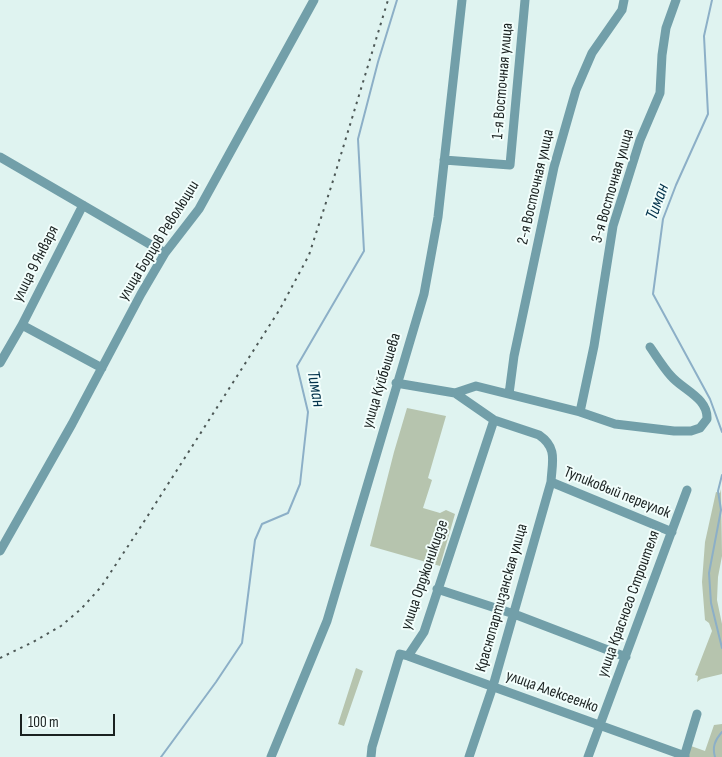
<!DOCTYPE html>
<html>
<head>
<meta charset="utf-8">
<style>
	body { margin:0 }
	#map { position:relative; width:722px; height:757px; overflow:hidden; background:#dff3f0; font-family:"Sofia Sans Condensed",sans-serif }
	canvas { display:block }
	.scale { position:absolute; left:20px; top:714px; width:95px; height:22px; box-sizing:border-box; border:2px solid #1a2120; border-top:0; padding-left:6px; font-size:15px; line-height:18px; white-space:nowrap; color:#1a2120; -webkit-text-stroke:4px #f2fefc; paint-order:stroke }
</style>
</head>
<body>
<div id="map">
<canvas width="722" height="757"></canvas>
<div class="scale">100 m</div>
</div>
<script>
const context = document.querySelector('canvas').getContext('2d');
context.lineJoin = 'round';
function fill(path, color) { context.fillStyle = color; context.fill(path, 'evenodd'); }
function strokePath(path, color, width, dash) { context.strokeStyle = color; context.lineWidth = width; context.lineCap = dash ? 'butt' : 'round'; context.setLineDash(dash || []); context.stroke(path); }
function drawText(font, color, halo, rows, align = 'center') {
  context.font = font + ' "Sofia Sans Condensed",sans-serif'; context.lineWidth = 4; context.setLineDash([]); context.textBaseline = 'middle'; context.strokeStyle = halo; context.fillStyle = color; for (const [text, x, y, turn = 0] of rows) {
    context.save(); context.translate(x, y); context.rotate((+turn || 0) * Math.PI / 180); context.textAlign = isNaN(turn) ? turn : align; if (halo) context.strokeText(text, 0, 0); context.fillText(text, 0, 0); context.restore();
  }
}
const green = new Path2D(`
	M 407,408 L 446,416 L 428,478 L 432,480 L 423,508 L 440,513 L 446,510 L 455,514 L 440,566 L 370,546 L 394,452 Z
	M 721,489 L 722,556 L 718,577 L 717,600 L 722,624 L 722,674 L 701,679 L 697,682 L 698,676 L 695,675 L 712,631 L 709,623 L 705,620 L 702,582 L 705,542 L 716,492 L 720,493 Z
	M 356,668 L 363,671 L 344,726 L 338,724 Z
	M 722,724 L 722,757 L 688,757 L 691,746 L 705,751 L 714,725 Z`);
const stream = new Path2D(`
	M 712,0 L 704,36 L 708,114 L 676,185 L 663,219 L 653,294 L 710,399 L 722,432
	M 722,475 L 718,491 L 721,510 L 709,573 L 711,603 L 722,648
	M 161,757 L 216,682 L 242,643 L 255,540 L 262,524 L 288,513 L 300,484 L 308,412 L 297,366 L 364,251 L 358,139 L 378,62 L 397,0
	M 715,757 C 712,747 715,740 722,732`);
const minor = new Path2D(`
	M 0,157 L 165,253
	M 444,160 L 510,165 L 525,0
	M 22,325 L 102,368
	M 0,363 L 22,325 L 83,205
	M 396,383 L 455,393 L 476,386 L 580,412 L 615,424 L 674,431 L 691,431 L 700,428 L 707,419 C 708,398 683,390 671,376 C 663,367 657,357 650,347
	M 455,393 L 494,420 L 539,435 C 558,448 552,462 551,482 L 493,686 L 469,757
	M 509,394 L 514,356 L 554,167 L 576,90 L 592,53 L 622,10 L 624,0
	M 580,412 L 594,346 L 613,226 L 640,140 L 660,93 L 662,55 L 666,28 L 676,0
	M 551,482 L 672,532
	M 0,551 L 72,424 L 141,294 L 165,253 L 199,209 L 314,0
	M 437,589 L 514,614 L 626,657
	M 408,656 L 685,756
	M 271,757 L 327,621 L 424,294 L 438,217 L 462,0
	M 371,757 L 372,747 L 400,654 L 408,656 L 424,632 L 494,420
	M 588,757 L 687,490
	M 684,757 L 697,714`);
const rail = new Path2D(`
	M 0,658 L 33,642 L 61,626 L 81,609 L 101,587 L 138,531 L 280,309 L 309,255 L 332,184 L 388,0`);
const streetNames = [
	["1-я Восточная улица",503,81,-85],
	["3-я Восточная улица",613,186,-74],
	["2-я Восточная улица",536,187,-77],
	["улица Борцов Революции",159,241,-58],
	["улица 9 Января",36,264,-63],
	["улица Куйбышева",382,381,-73],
	["Тупиковый переулок",617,493,22],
	["улица Орджоникидзе",425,575,-71],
	["Краснопартизанская улица",502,598,-74],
	["улица Красного Строителя",629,604,-70],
	["улица Алексеенко",552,692,20]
];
const waterNames = [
	["Тиман",658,202,-70],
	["Тиман",315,389,80]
];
fill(green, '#b6c4ae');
strokePath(stream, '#8cafc7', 2);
strokePath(minor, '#729fa9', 9);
strokePath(rail, '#4d5856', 2, [2.5, 5]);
drawText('16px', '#1a2120', '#f2fefc', streetNames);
drawText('italic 18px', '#03334c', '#f2fefc', waterNames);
</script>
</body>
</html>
